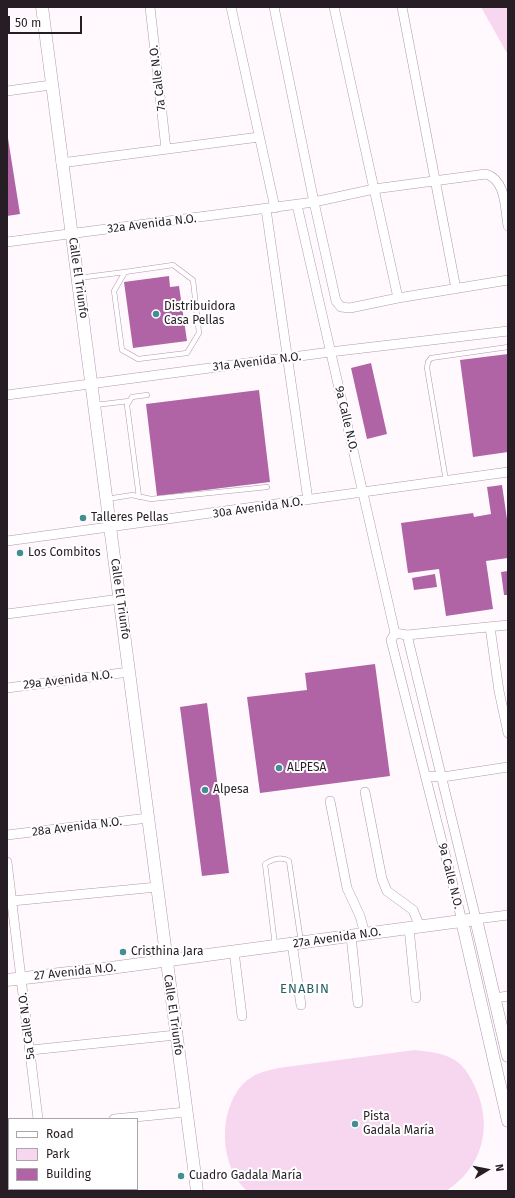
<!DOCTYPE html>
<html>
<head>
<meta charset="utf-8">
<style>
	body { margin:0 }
	#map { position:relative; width:515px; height:1198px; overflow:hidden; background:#fff9fd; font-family:"Fira Sans",sans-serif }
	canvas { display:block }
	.frame { position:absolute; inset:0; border:8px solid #271d25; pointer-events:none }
	.legend { position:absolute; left:8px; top:1118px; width:130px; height:72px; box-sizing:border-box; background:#fff; border:1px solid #a9a5a8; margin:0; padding:5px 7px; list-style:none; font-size:12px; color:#271d25 }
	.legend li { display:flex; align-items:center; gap:8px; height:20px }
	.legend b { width:20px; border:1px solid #a9a5a8 }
	.north { position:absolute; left:467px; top:1150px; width:40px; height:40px; -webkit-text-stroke:3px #fff; paint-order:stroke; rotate:80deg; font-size:11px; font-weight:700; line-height:16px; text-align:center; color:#271d25 }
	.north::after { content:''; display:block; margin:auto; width:14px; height:18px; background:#271d25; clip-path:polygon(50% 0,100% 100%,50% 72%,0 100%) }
	.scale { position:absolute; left:8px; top:16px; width:74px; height:18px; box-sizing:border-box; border:2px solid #271d25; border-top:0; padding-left:5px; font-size:12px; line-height:14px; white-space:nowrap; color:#271d25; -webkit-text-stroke:3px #fff; paint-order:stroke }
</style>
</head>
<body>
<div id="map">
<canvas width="515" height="1198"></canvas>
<div class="frame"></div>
<ul class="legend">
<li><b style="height:5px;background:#fff"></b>Road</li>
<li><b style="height:11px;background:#f7d6f0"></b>Park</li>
<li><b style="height:11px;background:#b064a5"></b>Building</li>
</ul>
<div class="north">N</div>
<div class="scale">50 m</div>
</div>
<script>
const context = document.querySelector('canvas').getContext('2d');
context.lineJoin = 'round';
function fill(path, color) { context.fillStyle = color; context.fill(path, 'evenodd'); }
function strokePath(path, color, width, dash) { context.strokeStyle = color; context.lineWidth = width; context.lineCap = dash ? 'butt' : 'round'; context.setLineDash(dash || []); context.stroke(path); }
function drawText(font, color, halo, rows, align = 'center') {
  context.font = font + ' "Fira Sans",sans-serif'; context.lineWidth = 4; context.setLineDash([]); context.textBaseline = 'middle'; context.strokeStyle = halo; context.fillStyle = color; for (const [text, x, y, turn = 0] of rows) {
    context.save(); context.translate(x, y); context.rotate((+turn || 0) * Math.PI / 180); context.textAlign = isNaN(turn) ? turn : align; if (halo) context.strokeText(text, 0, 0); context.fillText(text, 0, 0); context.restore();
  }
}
const green = new Path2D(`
	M 481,7 L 508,7 L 508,55 Z
	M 415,1050 C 430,1052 447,1053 459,1063 C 467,1070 472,1080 476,1089 C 493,1128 482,1168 446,1191 L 247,1191 C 219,1166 218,1112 242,1085 C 252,1074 265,1071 278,1068 Z`);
const building = new Path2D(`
	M 7,132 L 20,214 L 7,216 Z
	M 169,276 L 170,287 L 179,286 L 187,341 L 133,348 L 124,282 Z
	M 508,354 L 508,452 L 473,457 L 460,360 Z
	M 371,363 L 387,434 L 367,439 L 351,368 Z
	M 259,390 L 270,482 L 157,496 L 146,404 Z
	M 502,485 L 508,526 L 508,558 L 486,561 L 493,609 L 446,616 L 439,569 L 408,573 L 401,523 L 473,513 L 474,517 L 491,514 L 487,487 Z
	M 508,571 L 508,595 L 504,595 L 501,572 Z
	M 435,574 L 437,587 L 414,590 L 412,578 Z
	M 375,664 L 390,776 L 260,793 L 247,697 L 307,690 L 305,673 Z
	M 207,703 L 229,873 L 202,876 L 180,707 Z`);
const lane = new Path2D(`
	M 173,265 L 193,280 L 199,333 L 187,353 L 138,359 L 122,350 L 114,291 L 125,272 Z
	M 78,278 L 125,272
	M 95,405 L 129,401
	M 446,481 L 427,368 L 428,362 L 431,358 L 508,347
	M 139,497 L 127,405 L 132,397 L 147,395
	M 107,499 L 132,495 L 151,499 L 267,487
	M 275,945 L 265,864 C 273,859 281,856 289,861 L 301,942`);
const street = new Path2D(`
	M 150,7 L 166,149
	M 231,7 L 275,208
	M 274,7 L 314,202 L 374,189 L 486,174 C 506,180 505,208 508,226
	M 334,7 L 398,298
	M 402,7 L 456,289
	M 7,91 L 51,85
	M 61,163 L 259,137
	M 297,205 L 395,633 L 407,635 L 476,919 L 508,915
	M 266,209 L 308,500
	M 7,242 L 314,202 L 336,301 L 341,307 L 350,308 L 398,298 L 508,280
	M 7,395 L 330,352 L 508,331
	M 7,541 L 508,472
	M 7,614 L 120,599
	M 490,627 L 499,691 L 508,733
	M 395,633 L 391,640 L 462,921
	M 407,635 L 508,625
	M 7,688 L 129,672
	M 425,776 L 443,777 L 508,767
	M 365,792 L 382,879 L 387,891 L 413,910 L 420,927
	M 330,801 L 347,888 L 360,916 L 365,934
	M 7,835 L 148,818
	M 7,862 L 38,1119
	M 12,901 L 157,887
	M 409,928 L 416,998
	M 351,936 L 358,1003
	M 292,943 L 301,1005
	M 234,951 L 242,1016
	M 495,998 L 508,996
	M 31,1050 L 176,1035
	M 114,1119 L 186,1112
	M 7,1130 L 9,1130
	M 47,1189 L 47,1191`);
const secondary = new Path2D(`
	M 42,7 L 197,1191
	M 462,921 L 508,1121
	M 7,980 L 103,969 L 476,919 L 508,1056`);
const markers = [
	[156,314,4,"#458d93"],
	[83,518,4,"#458d93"],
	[20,553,4,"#458d93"],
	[279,768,4,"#458d93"],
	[205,790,4,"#458d93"],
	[123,952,4,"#458d93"],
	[355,1124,4,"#458d93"],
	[181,1176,4,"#458d93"]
];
const streetNames = [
	["7a Calle N.O.",158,78,-97],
	["32a Avenida N.O.",152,224,-7],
	["Calle El Triunfo",78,278,82],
	["31a Avenida N.O.",257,362,-7],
	["9a Calle N.O.",346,419,77],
	["30a Avenida N.O.",258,508,-8],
	["Calle El Triunfo",120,599,82],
	["29a Avenida N.O.",68,680,-7],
	["28a Avenida N.O.",77,827,-7],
	["9a Calle N.O.",450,876,76],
	["27a Avenida N.O.",337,938,-8],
	["27 Avenida N.O.",75,972,-6],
	["Calle El Triunfo",173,1015,82],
	["5a Calle N.O.",27,1026,-97]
];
const poiNames = [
	["Distribuidora",164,307],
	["Casa Pellas",164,321],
	["Talleres Pellas",91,518],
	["Los Combitos",28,553],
	["ALPESA",287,768],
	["Alpesa",213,790],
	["Cristhina Jara",131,952],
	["Pista",363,1117],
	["Gadala María",363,1131],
	["Cuadro Gadala María",189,1176]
];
const neighbourhoodNames = [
	["ENABIN",305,989]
];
fill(green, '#f7d6f0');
fill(building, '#b064a5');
strokePath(lane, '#b299ad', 5.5);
strokePath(street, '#b299ad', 10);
strokePath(secondary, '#b299ad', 13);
strokePath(lane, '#fff', 4.5);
strokePath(street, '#fff', 9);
strokePath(secondary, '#fff', 12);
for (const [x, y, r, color] of markers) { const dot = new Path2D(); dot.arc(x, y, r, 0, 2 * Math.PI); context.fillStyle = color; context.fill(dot); strokePath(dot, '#fff', 1.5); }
drawText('12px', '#271d25', '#fff', streetNames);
drawText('12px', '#271d25', '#fff', poiNames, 'left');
context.letterSpacing = '1px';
drawText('13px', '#235d62', '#fff', neighbourhoodNames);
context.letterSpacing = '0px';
</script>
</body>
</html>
